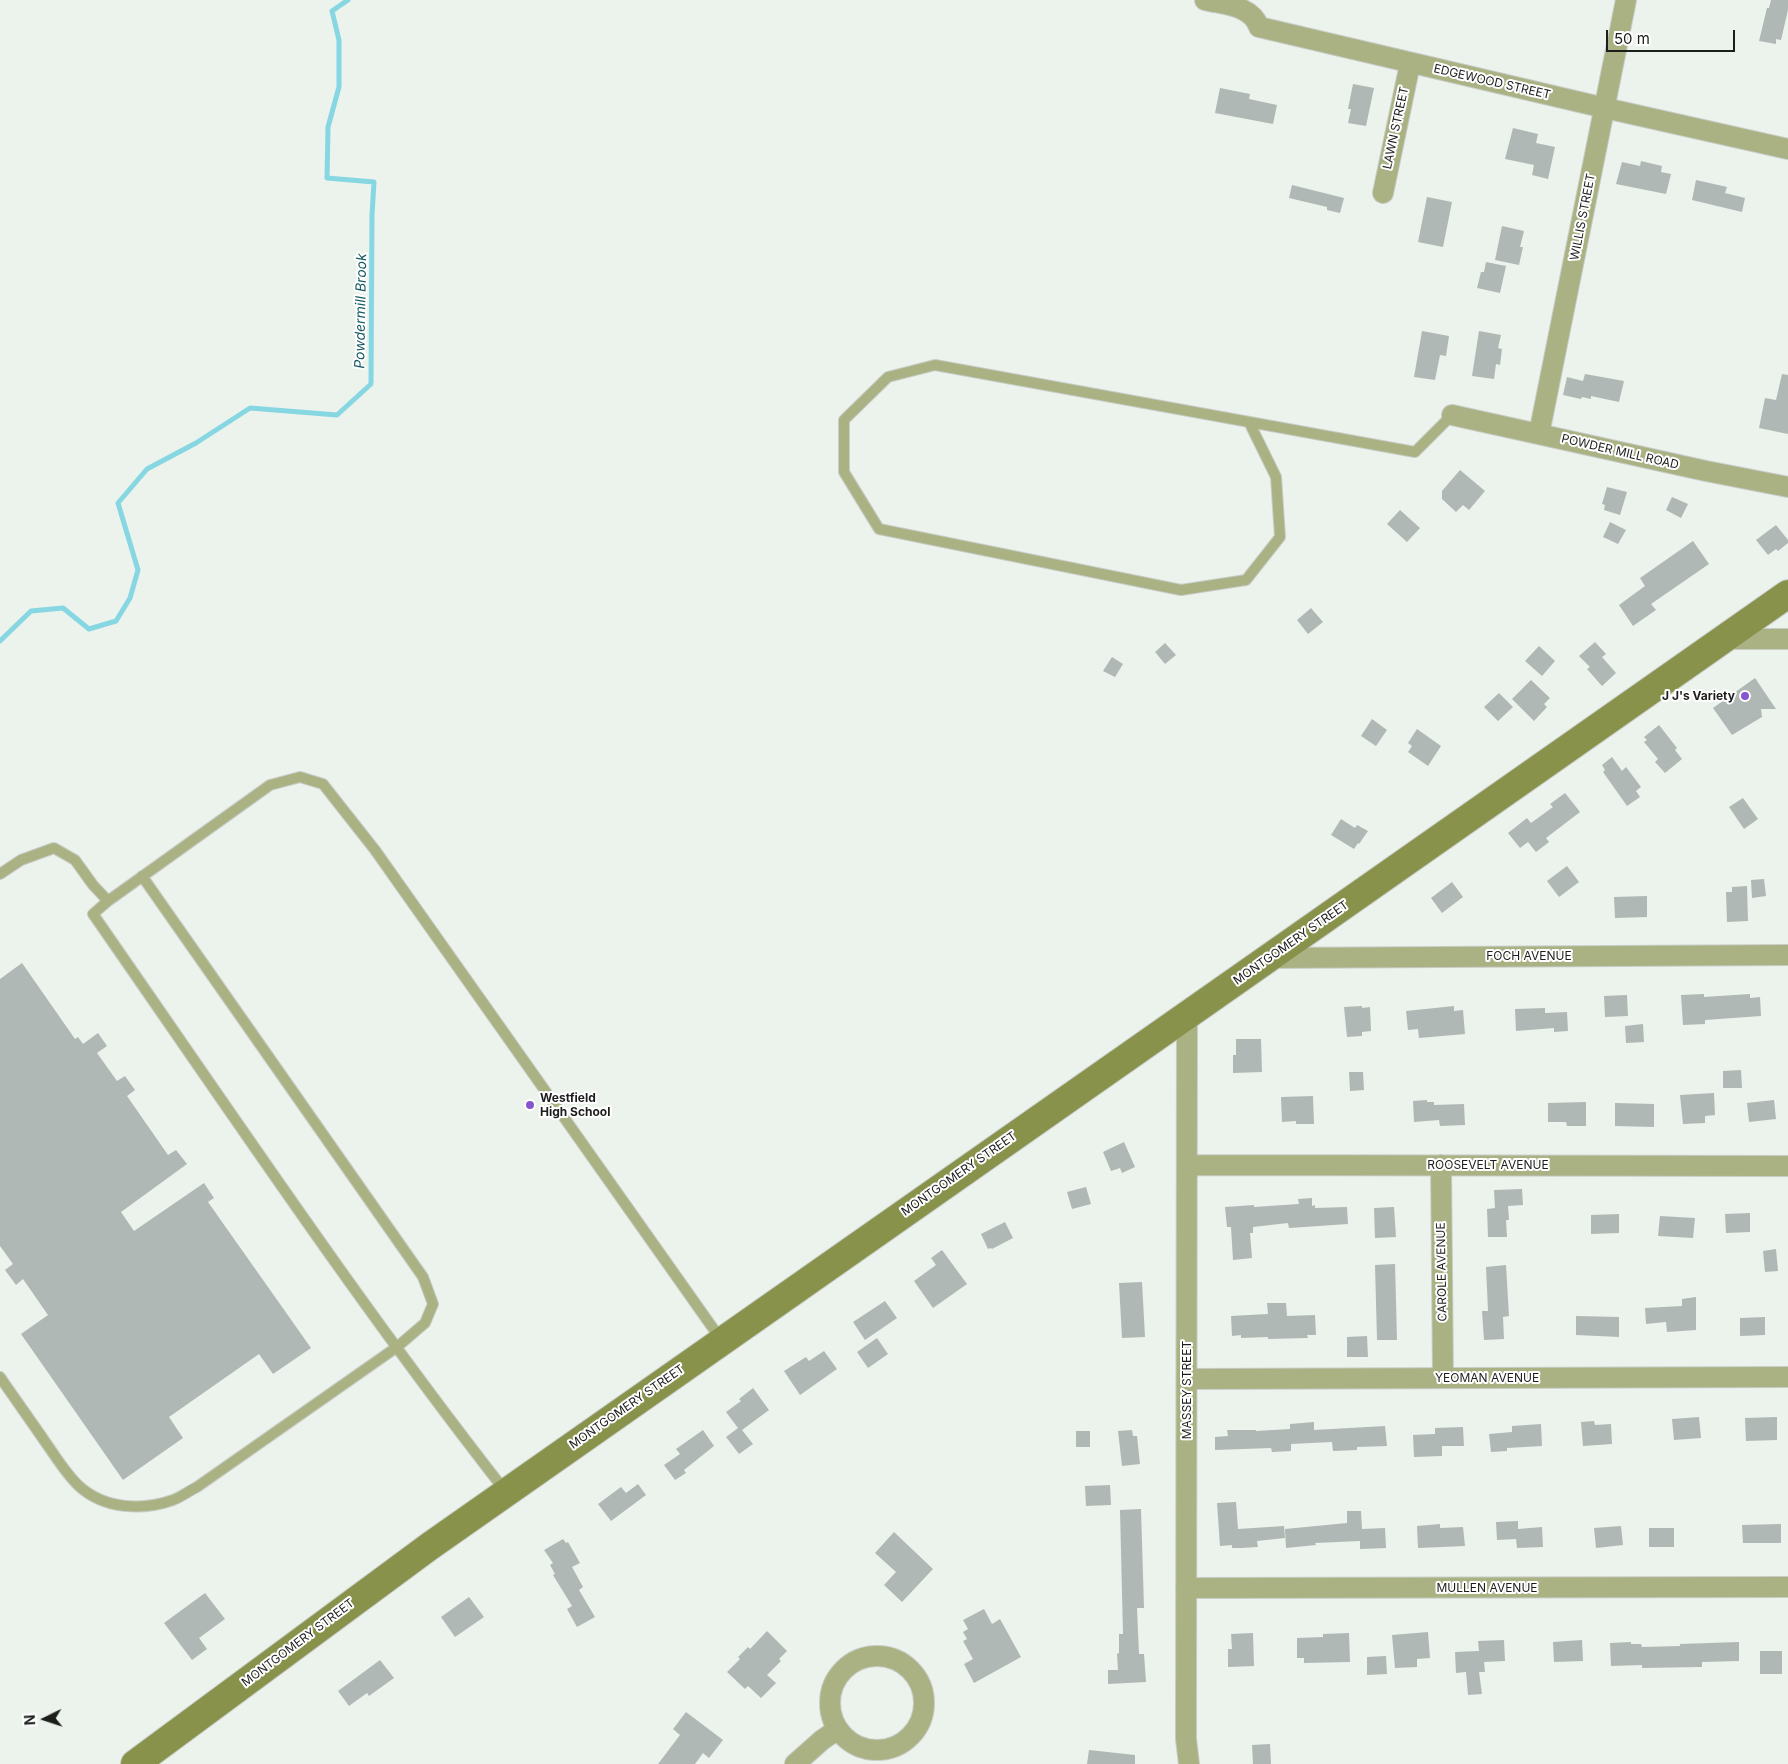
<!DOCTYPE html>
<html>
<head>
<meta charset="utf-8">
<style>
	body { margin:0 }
	#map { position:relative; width:1788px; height:1764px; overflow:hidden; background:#ecf2ec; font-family:Inter,sans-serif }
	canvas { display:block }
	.north { position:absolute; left:20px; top:1694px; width:50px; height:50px; -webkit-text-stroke:4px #fff; paint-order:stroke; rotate:266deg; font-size:14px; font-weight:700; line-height:20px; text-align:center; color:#1c1e1c }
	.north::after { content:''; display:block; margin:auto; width:18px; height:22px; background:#1c1e1c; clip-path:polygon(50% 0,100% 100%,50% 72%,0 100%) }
	.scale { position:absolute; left:1606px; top:30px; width:129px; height:22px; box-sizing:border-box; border:2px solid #1c1e1c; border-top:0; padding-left:6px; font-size:15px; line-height:18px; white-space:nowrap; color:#1c1e1c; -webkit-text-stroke:4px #fff; paint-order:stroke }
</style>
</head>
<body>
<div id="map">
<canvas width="1788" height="1764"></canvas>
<div class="north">N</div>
<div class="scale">50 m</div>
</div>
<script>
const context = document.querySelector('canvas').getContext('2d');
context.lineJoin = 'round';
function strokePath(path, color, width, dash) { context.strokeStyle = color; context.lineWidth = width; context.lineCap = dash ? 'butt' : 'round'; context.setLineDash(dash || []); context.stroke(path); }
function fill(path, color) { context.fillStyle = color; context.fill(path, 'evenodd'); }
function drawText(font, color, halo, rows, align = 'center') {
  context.font = font + ' Inter,sans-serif'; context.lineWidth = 4; context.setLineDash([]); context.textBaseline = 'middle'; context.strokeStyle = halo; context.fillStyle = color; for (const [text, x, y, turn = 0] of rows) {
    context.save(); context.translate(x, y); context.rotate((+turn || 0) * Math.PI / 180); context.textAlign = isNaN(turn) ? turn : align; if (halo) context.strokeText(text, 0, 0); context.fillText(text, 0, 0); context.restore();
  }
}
const stream = new Path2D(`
	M 0,641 L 31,611 L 63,608 L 89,629 L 116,621 L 130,598 L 138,570 L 118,503 L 147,469 L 196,443 L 250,408 L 337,415 L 371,384 L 372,215 L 374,182 L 327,178 L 328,127 L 339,87 L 339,40 L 332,11 L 348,0`);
const building = new Path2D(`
	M 1771,0 L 1788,0 L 1788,10 L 1781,40 L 1776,39 L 1776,44 L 1759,41 L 1767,8 L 1769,8 Z
	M 1353,84 L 1374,88 L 1366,126 L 1348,123 L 1351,109 L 1348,109 Z
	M 1220,88 L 1250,94 L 1249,99 L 1277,105 L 1273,124 L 1215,113 Z
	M 1513,128 L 1538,134 L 1536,143 L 1555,147 L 1548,179 L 1532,175 L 1534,165 L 1505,159 Z
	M 1641,161 L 1662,166 L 1661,172 L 1671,174 L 1666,194 L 1616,184 L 1622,162 L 1640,166 Z
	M 1696,180 L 1727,187 L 1725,193 L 1745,198 L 1742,212 L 1692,200 Z
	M 1292,185 L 1344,198 L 1340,213 L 1327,210 L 1327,207 L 1289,198 Z
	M 1427,197 L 1452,202 L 1443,247 L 1418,242 Z
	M 1502,226 L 1524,231 L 1520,247 L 1523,247 L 1519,265 L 1495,260 Z
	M 1486,262 L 1506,266 L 1500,293 L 1477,288 L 1481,272 L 1484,272 Z
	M 1422,331 L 1449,336 L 1446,356 L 1440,355 L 1435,380 L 1414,377 Z
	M 1479,331 L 1501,335 L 1498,348 L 1502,349 L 1500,365 L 1496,364 L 1494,379 L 1472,376 Z
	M 1585,374 L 1624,381 L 1619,402 L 1591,396 L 1591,399 L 1582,397 L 1581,399 L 1563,395 L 1567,377 L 1583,381 Z
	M 1782,374 L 1788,375 L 1788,434 L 1759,428 L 1765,398 L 1776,400 Z
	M 1460,470 L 1485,491 L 1469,510 L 1463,505 L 1456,512 L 1442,499 L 1442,491 Z
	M 1607,487 L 1627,492 L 1620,515 L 1604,510 L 1605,505 L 1602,504 Z
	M 1672,497 L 1688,504 L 1681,518 L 1666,510 Z
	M 1400,510 L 1420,528 L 1407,542 L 1387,524 Z
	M 1610,522 L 1626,530 L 1618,544 L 1603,537 Z
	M 1776,525 L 1788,540 L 1788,543 L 1778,551 L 1776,549 L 1768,555 L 1756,540 Z
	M 1693,541 L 1709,564 L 1651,604 L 1656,610 L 1633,626 L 1619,605 L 1645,586 L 1640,578 Z
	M 1311,608 L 1323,622 L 1308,634 L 1297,620 Z
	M 1595,642 L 1606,654 L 1602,657 L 1616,673 L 1602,686 L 1587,669 L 1590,667 L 1579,656 Z
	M 1165,643 L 1176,655 L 1165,664 L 1155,652 Z
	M 1539,646 L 1555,661 L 1542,676 L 1525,661 Z
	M 1112,657 L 1123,664 L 1115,677 L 1103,671 Z
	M 1755,678 L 1776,709 L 1761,709 L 1762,717 L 1732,735 L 1713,708 Z
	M 1531,680 L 1550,698 L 1544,704 L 1547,707 L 1534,721 L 1512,699 Z
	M 1499,693 L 1513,707 L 1498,721 L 1484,707 Z
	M 1372,719 L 1387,730 L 1376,746 L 1361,736 Z
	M 1659,725 L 1677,748 L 1675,750 L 1682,759 L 1665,773 L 1655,762 L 1658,759 L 1644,742 L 1647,740 L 1644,737 Z
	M 1417,729 L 1441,746 L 1428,766 L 1408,752 L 1412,746 L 1408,743 Z
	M 1612,757 L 1622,771 L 1626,767 L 1641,787 L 1636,791 L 1640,797 L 1627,806 L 1603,772 L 1605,770 L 1602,765 Z
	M 1565,793 L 1580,812 L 1546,838 L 1549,842 L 1536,852 L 1528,842 L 1520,848 L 1508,833 L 1527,818 L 1531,823 L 1553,807 L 1550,804 Z
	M 1743,798 L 1758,819 L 1744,829 L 1729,807 Z
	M 1341,819 L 1355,828 L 1357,825 L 1368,831 L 1359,844 L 1358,843 L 1354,849 L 1331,835 Z
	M 1567,866 L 1579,882 L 1559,897 L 1547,881 Z
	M 1764,879 L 1766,896 L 1752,898 L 1751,880 Z
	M 1452,882 L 1463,897 L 1442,913 L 1431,898 Z
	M 1747,886 L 1748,921 L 1727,922 L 1726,892 L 1732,892 L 1732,887 Z
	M 1647,896 L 1647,917 L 1615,918 L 1614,897 Z
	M 22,963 L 75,1039 L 78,1037 L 83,1044 L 98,1033 L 107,1046 L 97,1053 L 117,1081 L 125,1076 L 135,1090 L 127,1096 L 168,1155 L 176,1150 L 187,1164 L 121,1212 L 134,1231 L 204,1183 L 214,1198 L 208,1202 L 311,1348 L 273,1374 L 259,1354 L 169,1417 L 183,1438 L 123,1480 L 21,1334 L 48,1315 L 23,1279 L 16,1285 L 5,1270 L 13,1264 L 0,1246 L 0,979 Z
	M 1704,994 L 1704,997 L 1750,994 L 1750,998 L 1760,997 L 1761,1016 L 1705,1020 L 1705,1024 L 1683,1025 L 1681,995 Z
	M 1627,995 L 1628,1016 L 1605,1017 L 1604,996 Z
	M 1362,1006 L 1362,1008 L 1370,1007 L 1371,1031 L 1362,1032 L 1362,1036 L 1347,1037 L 1344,1007 Z
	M 1454,1006 L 1454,1011 L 1463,1010 L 1465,1034 L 1419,1038 L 1418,1029 L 1408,1030 L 1406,1011 Z
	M 1545,1008 L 1545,1013 L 1567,1012 L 1568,1031 L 1554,1032 L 1554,1028 L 1516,1031 L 1515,1009 Z
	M 1643,1024 L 1644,1042 L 1626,1043 L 1625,1026 Z
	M 1236,1039 L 1261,1039 L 1262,1072 L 1233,1073 L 1233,1055 L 1236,1055 Z
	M 1741,1070 L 1742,1088 L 1723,1088 L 1723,1071 Z
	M 1349,1072 L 1363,1072 L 1364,1090 L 1350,1091 Z
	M 1714,1093 L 1715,1115 L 1705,1116 L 1705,1123 L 1683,1124 L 1680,1095 Z
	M 1313,1096 L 1314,1124 L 1296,1124 L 1296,1121 L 1282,1122 L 1281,1097 Z
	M 1427,1100 L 1427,1102 L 1434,1102 L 1434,1105 L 1464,1104 L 1465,1125 L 1440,1126 L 1439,1120 L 1414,1122 L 1413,1101 Z
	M 1774,1100 L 1776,1119 L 1749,1122 L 1747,1103 Z
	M 1586,1102 L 1586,1126 L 1567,1126 L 1566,1122 L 1548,1122 L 1548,1103 Z
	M 1615,1103 L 1654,1104 L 1654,1127 L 1615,1126 Z
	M 1124,1142 L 1135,1167 L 1122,1173 L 1120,1168 L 1111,1171 L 1103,1152 Z
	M 1086,1187 L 1091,1204 L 1072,1209 L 1067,1192 Z
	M 1522,1189 L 1523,1205 L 1508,1206 L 1509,1220 L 1506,1220 L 1507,1237 L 1488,1237 L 1487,1209 L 1495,1208 L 1494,1190 Z
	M 1312,1198 L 1312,1206 L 1315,1205 L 1315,1208 L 1347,1207 L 1348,1224 L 1289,1228 L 1288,1223 L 1253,1227 L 1253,1233 L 1250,1233 L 1252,1258 L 1233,1260 L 1231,1227 L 1227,1227 L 1225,1207 L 1254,1205 L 1254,1207 L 1299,1204 L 1298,1199 Z
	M 1394,1207 L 1396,1237 L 1375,1238 L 1374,1208 Z
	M 1750,1213 L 1750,1232 L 1726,1233 L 1725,1214 Z
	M 1619,1214 L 1619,1233 L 1591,1234 L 1591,1215 Z
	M 1660,1216 L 1695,1218 L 1693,1238 L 1658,1236 Z
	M 1005,1222 L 1013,1238 L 992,1249 L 991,1248 L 988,1249 L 981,1234 Z
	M 1776,1249 L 1778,1271 L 1765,1272 L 1763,1251 Z
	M 942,1250 L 967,1284 L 933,1308 L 914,1281 L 936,1265 L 931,1258 Z
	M 1395,1264 L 1397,1340 L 1377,1340 L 1375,1265 Z
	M 1506,1265 L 1509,1316 L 1503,1317 L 1504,1339 L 1484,1340 L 1482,1311 L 1488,1311 L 1486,1267 Z
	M 1142,1282 L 1145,1337 L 1122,1338 L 1119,1283 Z
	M 1696,1297 L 1696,1330 L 1667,1332 L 1666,1322 L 1646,1324 L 1645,1308 L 1682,1306 L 1682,1299 Z
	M 885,1301 L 897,1318 L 865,1340 L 853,1322 Z
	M 1267,1303 L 1286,1303 L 1287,1316 L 1315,1315 L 1316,1335 L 1307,1335 L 1308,1338 L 1268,1339 L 1268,1337 L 1241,1338 L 1241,1335 L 1232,1336 L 1231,1316 L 1268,1314 Z
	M 1576,1316 L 1619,1317 L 1619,1337 L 1576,1335 Z
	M 1765,1317 L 1765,1335 L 1740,1336 L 1740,1318 Z
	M 1367,1336 L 1368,1357 L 1347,1357 L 1347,1337 Z
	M 877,1338 L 888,1354 L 868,1368 L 857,1352 Z
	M 824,1351 L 837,1369 L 800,1395 L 784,1371 L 806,1357 L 809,1361 Z
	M 753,1388 L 769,1410 L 742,1430 L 753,1444 L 739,1454 L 726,1437 L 738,1428 L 726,1412 L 741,1401 L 739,1399 Z
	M 1699,1417 L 1701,1438 L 1674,1440 L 1672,1419 Z
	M 1777,1417 L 1777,1440 L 1746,1441 L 1745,1418 Z
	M 1594,1421 L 1595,1425 L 1611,1424 L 1612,1444 L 1583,1446 L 1581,1422 Z
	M 1314,1422 L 1314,1430 L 1385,1426 L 1387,1446 L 1357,1447 L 1357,1450 L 1333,1451 L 1332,1442 L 1291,1444 L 1291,1451 L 1272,1452 L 1271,1448 L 1215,1450 L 1215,1437 L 1228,1436 L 1227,1430 L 1256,1430 L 1256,1431 L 1290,1429 L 1290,1424 Z
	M 1541,1424 L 1542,1446 L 1507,1448 L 1507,1451 L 1491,1452 L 1489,1434 L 1512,1432 L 1512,1426 Z
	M 1463,1427 L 1464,1446 L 1442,1446 L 1442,1456 L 1414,1457 L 1413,1435 L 1435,1434 L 1435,1428 Z
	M 703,1430 L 714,1446 L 684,1470 L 686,1473 L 675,1480 L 664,1465 L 680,1454 L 676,1449 Z
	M 1132,1430 L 1133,1436 L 1137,1436 L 1140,1464 L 1122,1466 L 1118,1431 Z
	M 1076,1431 L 1090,1431 L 1090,1447 L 1076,1447 Z
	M 638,1484 L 646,1495 L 611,1521 L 598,1504 L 621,1487 L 626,1493 Z
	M 1110,1485 L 1111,1505 L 1086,1506 L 1085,1486 Z
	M 1236,1502 L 1238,1529 L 1284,1526 L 1285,1538 L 1257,1541 L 1258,1547 L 1241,1548 L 1232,1548 L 1232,1545 L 1220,1546 L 1217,1503 Z
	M 1141,1509 L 1144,1608 L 1137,1608 L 1139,1654 L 1144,1654 L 1146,1682 L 1108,1684 L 1108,1670 L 1118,1670 L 1117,1654 L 1119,1653 L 1119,1634 L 1123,1634 L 1120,1510 Z
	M 1347,1511 L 1361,1511 L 1362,1529 L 1385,1528 L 1386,1548 L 1360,1549 L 1360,1541 L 1315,1543 L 1316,1545 L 1286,1548 L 1285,1529 L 1347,1523 Z
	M 1518,1521 L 1518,1529 L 1542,1527 L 1543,1547 L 1517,1548 L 1516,1539 L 1497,1540 L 1496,1522 Z
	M 1440,1524 L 1440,1528 L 1463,1527 L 1465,1546 L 1418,1548 L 1417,1526 Z
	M 1781,1524 L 1781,1543 L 1743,1543 L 1742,1525 Z
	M 1621,1526 L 1623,1545 L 1596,1548 L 1594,1528 Z
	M 1649,1528 L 1674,1528 L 1674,1547 L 1649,1547 Z
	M 894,1532 L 933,1569 L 902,1602 L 884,1585 L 896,1572 L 875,1553 Z
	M 563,1539 L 566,1543 L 568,1542 L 580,1563 L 572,1567 L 583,1587 L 579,1590 L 595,1617 L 577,1627 L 567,1609 L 572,1606 L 553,1575 L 555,1574 L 550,1565 L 553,1563 L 544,1550 Z
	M 205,1593 L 225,1619 L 199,1638 L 207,1649 L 192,1660 L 164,1623 Z
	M 469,1597 L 484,1617 L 455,1637 L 441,1617 Z
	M 984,1609 L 992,1624 L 1000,1619 L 1021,1657 L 974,1683 L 964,1664 L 973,1659 L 963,1641 L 967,1639 L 963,1632 L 968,1629 L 963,1620 Z
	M 767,1631 L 787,1651 L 779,1659 L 781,1661 L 767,1675 L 776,1683 L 761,1698 L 748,1686 L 745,1689 L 727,1672 L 740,1659 L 738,1657 L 748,1647 L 750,1649 Z
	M 1428,1632 L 1430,1658 L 1417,1659 L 1417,1667 L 1395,1668 L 1392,1635 Z
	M 1253,1633 L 1254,1666 L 1228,1667 L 1228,1649 L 1232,1649 L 1231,1634 Z
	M 1349,1633 L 1350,1662 L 1304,1663 L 1304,1658 L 1297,1658 L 1297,1638 L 1323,1637 L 1323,1634 Z
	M 1504,1640 L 1505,1661 L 1484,1662 L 1485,1672 L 1479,1672 L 1482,1694 L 1468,1695 L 1466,1672 L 1456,1673 L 1455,1652 L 1479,1651 L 1478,1641 Z
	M 1582,1640 L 1583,1661 L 1554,1662 L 1553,1642 Z
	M 1631,1642 L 1631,1644 L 1641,1644 L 1642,1647 L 1680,1646 L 1680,1644 L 1739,1642 L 1739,1661 L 1702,1662 L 1702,1667 L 1642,1668 L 1642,1665 L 1611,1666 L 1610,1643 Z
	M 1760,1651 L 1782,1651 L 1782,1674 L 1760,1674 Z
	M 1386,1656 L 1387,1674 L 1367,1675 L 1367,1657 Z
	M 380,1660 L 394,1678 L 369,1696 L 367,1693 L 349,1706 L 338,1691 Z
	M 686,1712 L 723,1740 L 709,1758 L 703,1753 L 695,1764 L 658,1764 L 680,1735 L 673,1729 Z
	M 1270,1744 L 1271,1764 L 1253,1764 L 1252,1745 Z
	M 1089,1750 L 1135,1755 L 1135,1764 L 1087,1764 Z`);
const lane = new Path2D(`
	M 1249,422 L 1276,477 L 1280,537 L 1246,580 L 1181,590 L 879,529 L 844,472 L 844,420 L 888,377 L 935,365 L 1415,452 L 1452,415
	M 0,874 L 21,860 L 54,848 L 75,860 L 93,885 L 108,901
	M 0,1377 C 15,1399 31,1421 46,1443 C 56,1457 66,1474 79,1486 C 104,1509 142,1511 173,1500 C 181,1497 189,1491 197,1487 L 397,1347 L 425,1323 L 433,1304 L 423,1277 L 142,876
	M 506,1492 C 360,1306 228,1108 93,914 L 108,901 L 270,785 L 300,777 L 323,784 L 375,850 L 722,1341`);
const street = new Path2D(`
	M 1205,0 C 1225,5 1251,5 1259,27 L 1605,108 L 1788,149
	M 1383,193 L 1410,64
	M 1452,415 L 1706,471 L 1788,487
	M 1539,434 L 1626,0
	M 1724,639 L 1788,639
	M 1270,958 L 1788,955
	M 1187,1015 L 1186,1705 L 1186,1739 L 1189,1764
	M 1187,1165 L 1788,1166
	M 1441,1165 L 1443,1378
	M 1187,1379 L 1788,1377
	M 1186,1588 L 1788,1587
	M830 1703a47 47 0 1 1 94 0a47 47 0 1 1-94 0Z
	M 795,1764 L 822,1740 L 838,1729`);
const secondary = new Path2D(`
	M 135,1764 L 430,1546 L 1788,594`);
const markers = [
	[1745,696,5,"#8756ce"],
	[530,1105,5,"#8756ce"]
];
const streetNames = [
	["EDGEWOOD STREET",1492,82,13],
	["LAWN STREET",1396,128,-78],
	["WILLIS STREET",1583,217,-79],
	["POWDER MILL ROAD",1620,452,13],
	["MONTGOMERY STREET",1291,943,-35],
	["FOCH AVENUE",1529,956],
	["ROOSEVELT AVENUE",1488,1165],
	["MONTGOMERY STREET",959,1174,-35],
	["CAROLE AVENUE",1442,1272,-91],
	["YEOMAN AVENUE",1487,1378],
	["MASSEY STREET",1187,1390,-90],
	["MONTGOMERY STREET",627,1407,-35],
	["MULLEN AVENUE",1487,1588],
	["MONTGOMERY STREET",298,1643,-37]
];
const poiNames = [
	["J J's Variety",1735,696],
	["Westfield",540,1098,"left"],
	["High School",540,1112,"left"]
];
const waterNames = [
	["Powdermill Brook",361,311,-89]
];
strokePath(stream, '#87d7e3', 5);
fill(building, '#b0b8b6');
strokePath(lane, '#c7ccc7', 12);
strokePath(street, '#c7ccc7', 22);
strokePath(secondary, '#c7ccc7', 30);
strokePath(lane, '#aab284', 10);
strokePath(street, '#aab284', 20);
strokePath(secondary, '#89924b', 28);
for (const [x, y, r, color] of markers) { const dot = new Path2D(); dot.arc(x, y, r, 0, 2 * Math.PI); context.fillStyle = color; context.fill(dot); strokePath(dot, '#fff', 2); }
drawText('12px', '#1c1e1c', '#fff', streetNames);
drawText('bold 12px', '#1c1e1c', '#fff', poiNames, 'right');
drawText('italic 14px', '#165a63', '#fff', waterNames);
</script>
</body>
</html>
